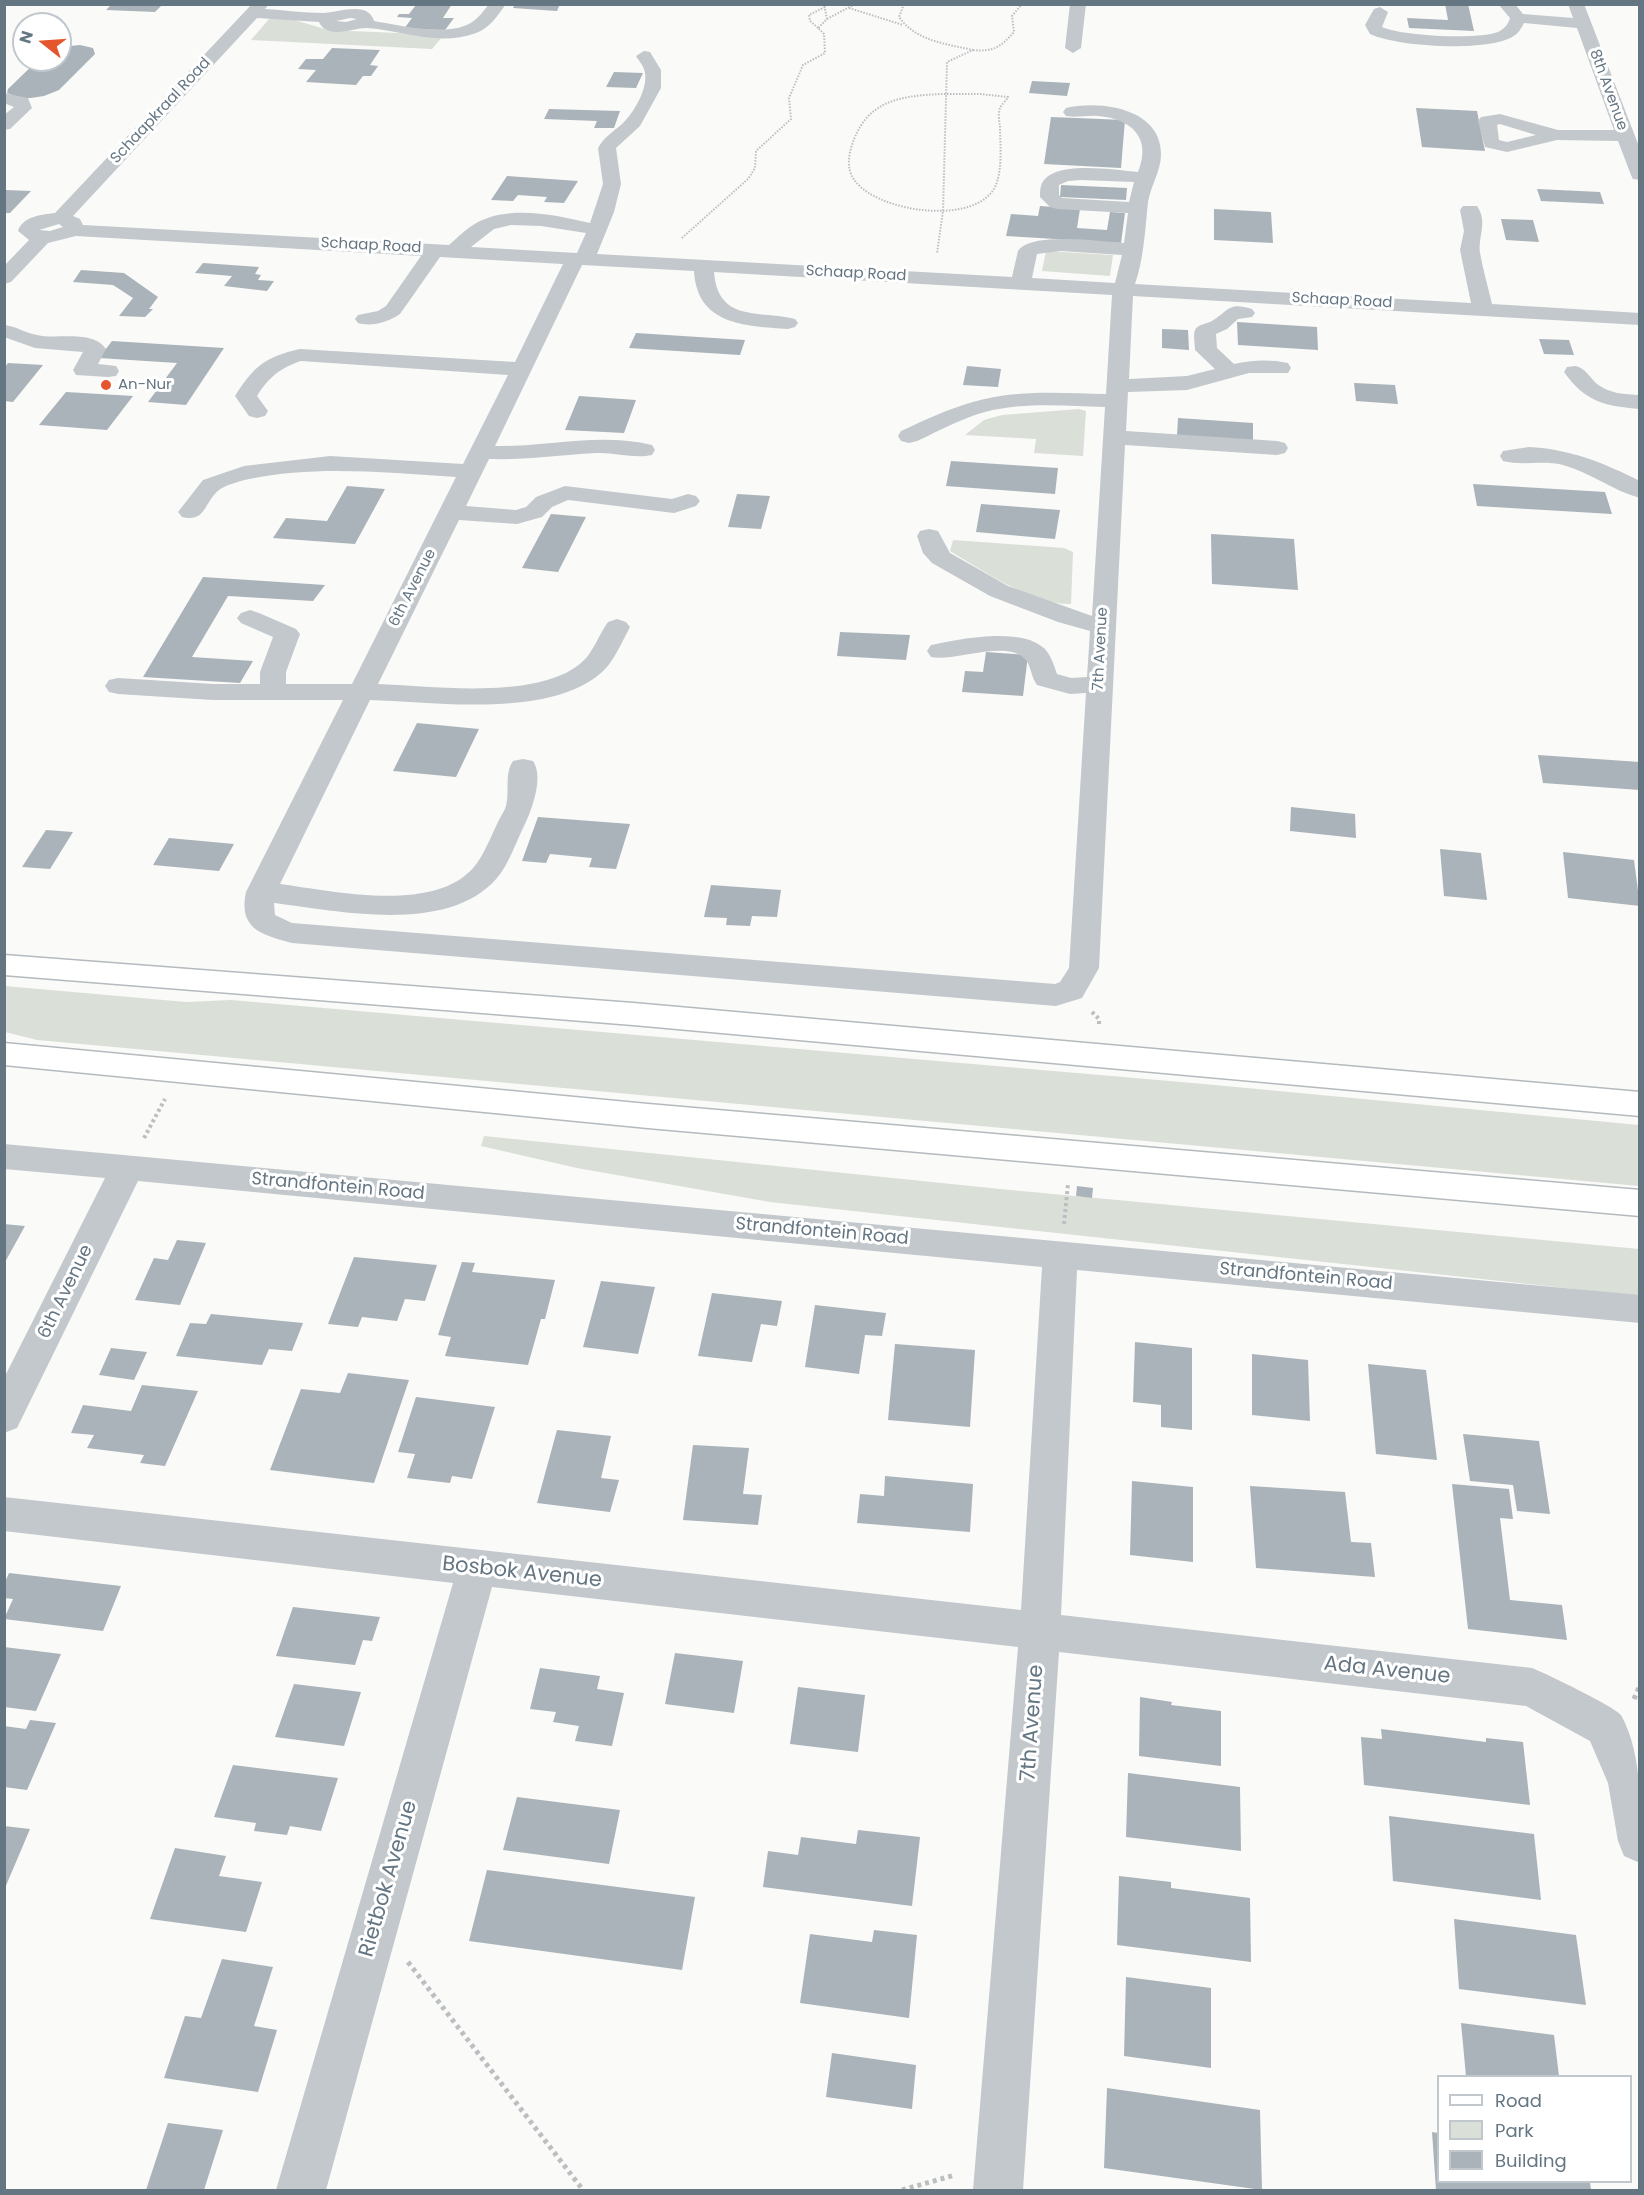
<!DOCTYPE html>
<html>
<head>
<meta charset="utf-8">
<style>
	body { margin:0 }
	#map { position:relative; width:1644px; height:2195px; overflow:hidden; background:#fafaf8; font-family:Poppins,sans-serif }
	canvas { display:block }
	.frame { position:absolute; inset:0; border:6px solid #657683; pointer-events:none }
	.legend { position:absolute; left:1437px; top:2075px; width:195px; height:108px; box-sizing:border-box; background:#fff; border:2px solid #c1c8cd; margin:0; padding:8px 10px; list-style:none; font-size:18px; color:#657683 }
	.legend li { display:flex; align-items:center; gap:12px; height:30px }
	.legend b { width:30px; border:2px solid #c1c8cd }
	.north { position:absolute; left:12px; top:12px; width:60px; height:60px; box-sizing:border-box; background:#fff; border:2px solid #c1c8cd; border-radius:50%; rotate:287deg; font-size:16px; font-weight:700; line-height:24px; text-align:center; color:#657683 }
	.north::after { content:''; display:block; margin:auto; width:21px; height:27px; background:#e4572e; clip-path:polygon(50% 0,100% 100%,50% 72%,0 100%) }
</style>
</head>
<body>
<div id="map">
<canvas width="1644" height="2195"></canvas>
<div class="frame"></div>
<ul class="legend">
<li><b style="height:8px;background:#fff"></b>Road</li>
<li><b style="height:16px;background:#dadfd7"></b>Park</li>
<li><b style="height:16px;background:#aab3b9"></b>Building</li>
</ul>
<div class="north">N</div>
</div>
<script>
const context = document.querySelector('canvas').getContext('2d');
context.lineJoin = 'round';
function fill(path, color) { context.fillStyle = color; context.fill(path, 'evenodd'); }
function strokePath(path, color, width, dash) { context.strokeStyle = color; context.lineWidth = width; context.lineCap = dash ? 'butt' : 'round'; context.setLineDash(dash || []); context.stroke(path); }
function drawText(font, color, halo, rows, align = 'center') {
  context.font = font + ' Poppins,sans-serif'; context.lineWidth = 6; context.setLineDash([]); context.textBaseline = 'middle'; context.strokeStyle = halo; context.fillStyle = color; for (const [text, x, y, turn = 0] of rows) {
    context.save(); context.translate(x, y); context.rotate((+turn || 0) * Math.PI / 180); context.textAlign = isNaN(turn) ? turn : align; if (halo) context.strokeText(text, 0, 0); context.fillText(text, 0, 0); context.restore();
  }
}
const green = new Path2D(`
	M 274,17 L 288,18 L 328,30 L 444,35 L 432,49 L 251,40 L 269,19 Z
	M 1046,251 L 1113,255 L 1110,276 L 1042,271 Z
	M 1079,409 L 1086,411 L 1083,456 L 1034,453 L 1036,439 L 965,435 L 984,420 L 1002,415 Z
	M 953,540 L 1064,548 L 1073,552 L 1071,604 C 1032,605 982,570 950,551 Z
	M 5,986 L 186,1002 L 231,1000 L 1204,1084 L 1639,1125 L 1639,1186 L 37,1040 L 5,1032 Z
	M 484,1136 L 1000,1189 L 1639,1249 L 1639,1296 L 770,1202 L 577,1168 L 481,1146 Z`);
const building = new Path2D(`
	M 112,4 L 163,4 L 155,12 L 106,10 Z
	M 452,4 L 443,18 L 454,18 L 445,30 L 404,29 L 412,18 L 397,17 L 399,14 L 409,14 L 416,5 Z
	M 515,4 L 560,4 L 557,11 L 513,8 Z
	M 1445,4 L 1468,4 L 1474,31 L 1409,28 L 1407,18 L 1448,20 Z
	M 80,45 L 93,48 L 95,54 L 59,90 L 44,96 L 31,98 L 20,98 L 7,93 L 8,89 L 38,60 L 60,60 L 60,47 Z
	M 332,48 L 380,50 L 370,65 L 378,66 L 371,76 L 363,76 L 356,85 L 306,82 L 316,70 L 298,69 L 306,59 L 323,59 Z
	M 614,72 L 643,73 L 636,88 L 606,87 Z
	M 1032,81 L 1070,83 L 1067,96 L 1029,93 Z
	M 1416,108 L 1477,111 L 1485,151 L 1422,147 Z
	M 549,109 L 620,111 L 614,128 L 594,128 L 597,121 L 544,119 Z
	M 1051,117 L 1125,120 L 1121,168 L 1044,164 Z
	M 507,176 L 578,181 L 564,203 L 544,202 L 547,197 L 518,195 L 513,201 L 491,200 Z
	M 1061,185 L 1127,188 L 1126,200 L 1060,197 Z
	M 1537,189 L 1600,192 L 1604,204 L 1541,201 Z
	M 5,190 L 31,191 L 10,213 L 5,213 Z
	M 1040,206 L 1080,209 L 1077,228 L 1107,230 L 1110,212 L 1125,213 L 1121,243 L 1006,236 L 1011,214 L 1038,216 Z
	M 1214,209 L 1271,212 L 1273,243 L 1214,240 Z
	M 1501,219 L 1533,220 L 1539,242 L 1506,240 Z
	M 203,263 L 259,267 L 255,274 L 261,275 L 258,280 L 274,281 L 267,291 L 224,286 L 232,276 L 195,273 Z
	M 81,270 L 124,273 L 158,297 L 149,309 L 153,309 L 145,317 L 119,316 L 133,298 L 113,285 L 73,282 Z
	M 1237,322 L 1317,327 L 1318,350 L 1238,345 Z
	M 1162,329 L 1188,330 L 1189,350 L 1162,348 Z
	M 636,333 L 745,340 L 740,355 L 629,348 Z
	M 1539,339 L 1569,340 L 1574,355 L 1544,354 Z
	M 112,341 L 224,348 L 186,405 L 148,402 L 177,363 L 99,358 Z
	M 8,363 L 43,365 L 13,402 L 4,401 L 4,368 Z
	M 967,366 L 1001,369 L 998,387 L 963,385 Z
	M 1354,383 L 1395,385 L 1398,404 L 1356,401 Z
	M 66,392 L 133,396 L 107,430 L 39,425 Z
	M 579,396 L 636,400 L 624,433 L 565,430 Z
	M 1178,418 L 1253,423 L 1253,441 L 1177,436 Z
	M 951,461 L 1058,468 L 1055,494 L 946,486 Z
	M 1473,484 L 1605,492 L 1612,514 L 1477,506 Z
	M 347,486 L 385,489 L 355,544 L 273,538 L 286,518 L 327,521 Z
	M 737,494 L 770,496 L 761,529 L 728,527 Z
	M 981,504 L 1060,510 L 1055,539 L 976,532 Z
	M 551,514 L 586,517 L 558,572 L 522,568 Z
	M 1211,534 L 1294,539 L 1298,590 L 1212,584 Z
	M 203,577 L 325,585 L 313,601 L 228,596 L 192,657 L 253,661 L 240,683 L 143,677 Z
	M 840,632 L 910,635 L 906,660 L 837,656 Z
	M 986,652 L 1028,655 L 1023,696 L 962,692 L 965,671 L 983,672 Z
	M 417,723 L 479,729 L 456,777 L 393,771 Z
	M 1538,755 L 1640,762 L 1640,790 L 1543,783 Z
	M 1291,807 L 1355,814 L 1356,838 L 1290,831 Z
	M 538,817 L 630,824 L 616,869 L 589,867 L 592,858 L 550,854 L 546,863 L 522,861 Z
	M 46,830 L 73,832 L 50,869 L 22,867 Z
	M 169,838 L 234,844 L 219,871 L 153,865 Z
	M 1440,849 L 1481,853 L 1487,900 L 1444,896 Z
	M 1563,852 L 1634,860 L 1640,906 L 1568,898 Z
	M 711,885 L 781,890 L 777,917 L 752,916 L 750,926 L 726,925 L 727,918 L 704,917 Z
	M 1077,1186 L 1093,1188 L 1092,1198 L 1076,1196 Z
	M 4,1224 L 25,1226 L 4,1264 Z
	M 177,1240 L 206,1243 L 180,1305 L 135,1300 L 154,1258 L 168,1260 Z
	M 354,1257 L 437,1265 L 425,1301 L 405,1299 L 397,1321 L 362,1317 L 358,1327 L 328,1324 Z
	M 462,1262 L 475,1263 L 472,1272 L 555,1280 L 545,1319 L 541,1319 L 528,1365 L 445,1356 L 451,1337 L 438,1335 Z
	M 601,1281 L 655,1287 L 638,1354 L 583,1347 Z
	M 712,1293 L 782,1301 L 777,1326 L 761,1324 L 752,1362 L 698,1356 Z
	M 815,1305 L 886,1313 L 882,1336 L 865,1335 L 859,1374 L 805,1367 Z
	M 211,1314 L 303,1323 L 292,1351 L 269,1349 L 262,1365 L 176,1356 L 190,1323 L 206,1324 Z
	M 1135,1342 L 1192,1348 L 1192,1430 L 1161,1427 L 1161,1405 L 1133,1402 Z
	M 895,1344 L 975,1350 L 970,1427 L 888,1420 Z
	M 111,1348 L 147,1352 L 134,1380 L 99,1375 Z
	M 1252,1354 L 1308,1360 L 1310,1421 L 1252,1415 Z
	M 1368,1364 L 1426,1370 L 1437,1460 L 1376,1454 Z
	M 348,1373 L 409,1380 L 374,1483 L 270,1470 L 301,1389 L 340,1393 Z
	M 142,1385 L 198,1391 L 165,1466 L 140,1463 L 144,1455 L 87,1448 L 94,1435 L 71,1433 L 83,1405 L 131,1411 Z
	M 416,1397 L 495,1407 L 472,1479 L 452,1476 L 450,1483 L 407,1478 L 415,1454 L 398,1452 Z
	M 557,1430 L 611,1436 L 601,1478 L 619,1480 L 610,1512 L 537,1503 Z
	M 1463,1434 L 1539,1441 L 1550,1514 L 1517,1511 L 1513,1485 L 1470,1481 Z
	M 693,1445 L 749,1448 L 743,1494 L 762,1495 L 758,1525 L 683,1520 Z
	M 885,1476 L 973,1484 L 970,1532 L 857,1523 L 860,1494 L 884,1496 Z
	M 1132,1481 L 1193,1487 L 1193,1562 L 1130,1555 Z
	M 1452,1484 L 1509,1489 L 1513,1519 L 1500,1518 L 1510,1600 L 1562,1605 L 1567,1640 L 1468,1629 Z
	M 1250,1486 L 1345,1492 L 1351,1542 L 1371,1543 L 1375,1577 L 1256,1568 Z
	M 9,1573 L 121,1586 L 103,1631 L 4,1619 L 13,1599 L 4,1598 L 4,1584 Z
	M 293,1607 L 380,1617 L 372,1641 L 363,1640 L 355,1665 L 276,1656 Z
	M 4,1647 L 61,1654 L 36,1711 L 4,1707 Z
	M 675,1653 L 743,1661 L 734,1713 L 665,1704 Z
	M 540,1668 L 600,1676 L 597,1689 L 624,1693 L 612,1746 L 575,1741 L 579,1726 L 553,1722 L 556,1712 L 530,1709 Z
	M 294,1684 L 361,1692 L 344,1746 L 275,1737 Z
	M 798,1687 L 865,1695 L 858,1752 L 790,1744 Z
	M 1140,1697 L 1172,1702 L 1171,1705 L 1221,1711 L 1221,1766 L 1139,1756 Z
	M 30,1720 L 56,1723 L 27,1790 L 4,1787 L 4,1726 L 26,1729 Z
	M 1381,1729 L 1486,1742 L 1486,1738 L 1523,1742 L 1530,1805 L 1364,1785 L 1361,1737 L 1382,1739 Z
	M 233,1765 L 338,1778 L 321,1831 L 290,1826 L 287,1835 L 254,1831 L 256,1823 L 214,1817 Z
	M 1128,1773 L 1240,1787 L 1241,1851 L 1126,1837 Z
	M 517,1797 L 620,1810 L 609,1864 L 503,1850 Z
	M 1389,1816 L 1534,1834 L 1541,1900 L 1393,1881 Z
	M 4,1826 L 30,1829 L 5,1888 L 4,1888 Z
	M 858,1830 L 920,1837 L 912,1906 L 763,1887 L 768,1851 L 798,1855 L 801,1837 L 856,1844 Z
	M 175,1848 L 226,1856 L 219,1876 L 262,1882 L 246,1932 L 150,1919 Z
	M 487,1870 L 695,1897 L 682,1970 L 469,1941 Z
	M 1119,1876 L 1171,1882 L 1171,1888 L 1250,1898 L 1251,1962 L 1117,1945 Z
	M 1454,1919 L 1576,1935 L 1586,2005 L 1459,1989 Z
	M 874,1930 L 917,1935 L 909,2018 L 800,2003 L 810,1934 L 872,1942 Z
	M 222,1959 L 273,1967 L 254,2026 L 277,2030 L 258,2092 L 164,2078 L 185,2016 L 201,2018 Z
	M 1126,1977 L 1211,1988 L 1211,2068 L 1124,2056 Z
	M 1461,2023 L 1554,2035 L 1559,2076 L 1466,2076 Z
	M 832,2053 L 916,2065 L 912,2109 L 826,2097 Z
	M 1107,2088 L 1260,2110 L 1262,2190 L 1104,2168 Z
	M 168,2123 L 223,2130 L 204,2190 L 146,2190 Z
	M 1432,2132 L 1438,2133 L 1438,2182 L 1590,2182 L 1591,2190 L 1436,2190 Z`);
const pathFar2 = new Path2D(`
	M 904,4 L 899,17 C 916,41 946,44 973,50 L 947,62 L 943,211 L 937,253
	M 849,8 L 903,25
	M 827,19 L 855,4
	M 818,28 L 810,21 L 809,15 L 825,7
	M 973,50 C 993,52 1001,47 1014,32 L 1012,16 L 1022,4
	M 941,94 L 980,94 L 1008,97 C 1006,101 1002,104 1000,108 C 998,113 999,121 1000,126 C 1000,145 1004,178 991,193 C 965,224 879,211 856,182 C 847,172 848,159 851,148 C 865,101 898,96 941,94 Z
	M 682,238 L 748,179 L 755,168 L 756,151 L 791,119 L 789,98 L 803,65 L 825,53 L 824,34 L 818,28 L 827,19 L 824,4`);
const pathFar1 = new Path2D(`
	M 1092,1012 L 1099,1019 L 1099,1026
	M 144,1138 L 165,1099
	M 1064,1224 L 1068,1184`);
const path = new Path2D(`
	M 1634,1699 L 1640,1685
	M 408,1962 L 583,2190
	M 902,2190 L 955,2175`);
const minor = new Path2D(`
	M 252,4 L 269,4 L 265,9 C 284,10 304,13 323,13 C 337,13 368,0 374,21 C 398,25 441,35 464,26 C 475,23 482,13 489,4 L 506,4 C 498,15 489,29 476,33 C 439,47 402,30 366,28 C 353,28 327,40 319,22 L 257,18 L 73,216 L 80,219 L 83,225 L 449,245 C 458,237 467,228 478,222 C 511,205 556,215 590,223 L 603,184 L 598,148 C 604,137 613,132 622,124 C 633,114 648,89 645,73 C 644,66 639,61 636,56 L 644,51 L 650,52 L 661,70 L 661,88 L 640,126 L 616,148 L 621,184 L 614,212 L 597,254 L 1012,277 L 1018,251 C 1032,231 1102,242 1124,243 L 1128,213 L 1057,209 L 1050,207 L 1040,197 C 1040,191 1040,184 1045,179 C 1061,161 1116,170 1138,172 C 1152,138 1132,119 1098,116 C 1087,115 1076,118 1066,116 L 1063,112 L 1066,108 C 1100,100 1161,108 1161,154 C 1161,171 1151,185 1148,202 C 1145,230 1144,258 1135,284 L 1471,303 L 1460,250 L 1464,231 L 1460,210 L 1463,206 L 1477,206 C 1488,222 1478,236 1480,253 C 1483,270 1488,287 1492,304 L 1640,313 L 1640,325 L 1133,296 L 1129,379 L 1187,376 L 1215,369 L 1195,350 C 1195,344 1193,335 1195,330 C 1198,324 1207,324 1212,321 C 1230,310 1228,302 1252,309 L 1255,313 L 1252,317 L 1238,319 L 1227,329 L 1216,334 L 1217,348 L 1234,364 C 1251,360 1270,359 1288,363 L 1291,368 L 1288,373 L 1249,373 L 1187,390 L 1128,392 L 1126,431 L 1277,441 L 1285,443 L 1288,448 L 1285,453 L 1277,455 L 1125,445 L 1099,968 L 1082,998 L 1056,1006 L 292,943 C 262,935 238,929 246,892 L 343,700 L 213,700 L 118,694 L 109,692 L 105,686 L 109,680 L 118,678 L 213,684 L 260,684 L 260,672 L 273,637 L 241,623 L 237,618 L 241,613 L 250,610 L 259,613 L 296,629 L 300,634 L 286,672 L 286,684 L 352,684 L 456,477 C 387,473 318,465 249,479 C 241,481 225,485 219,490 C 204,502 206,523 182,517 L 178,512 L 203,480 L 244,466 L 330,456 L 463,464 L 508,375 L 301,361 C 280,368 269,377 257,396 L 268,411 L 265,416 L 257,418 L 249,416 L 235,396 C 254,366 265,357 300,349 L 515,362 L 563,264 L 440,257 L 400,314 C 388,322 372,327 358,323 L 355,319 L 358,315 L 378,311 L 386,306 L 421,256 L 76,236 L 48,243 L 11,282 L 4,284 L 4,266 L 29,240 L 18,231 C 23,216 41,215 55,213 ZM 350,18 L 357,19 L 346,22 L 336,21 ZM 1081,180 L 1134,182 L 1129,202 L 1062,198 L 1059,195 L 1059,185 L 1068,181 ZM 59,224 L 63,227 L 50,231 L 39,230 ZM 511,225 L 541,226 L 586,233 L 577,253 L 471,247 L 494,229 ZM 1061,251 L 1122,255 L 1115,283 L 1032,278 L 1037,254 ZM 582,265 L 694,271 C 697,325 745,326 788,329 L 795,327 L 798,323 L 795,319 C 760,310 718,323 714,272 L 1112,295 L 1106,394 C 1062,393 1016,389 973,402 C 948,409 925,420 901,431 L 898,436 L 901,441 L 909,443 L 917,441 C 939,431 962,418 985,412 C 1024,402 1066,406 1105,407 L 1092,616 L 1008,586 L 950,553 L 938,531 L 929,529 L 920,531 L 917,536 L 923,553 L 932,563 L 990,596 L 1058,622 L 1090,631 L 1087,677 L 1071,678 L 1057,674 C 1054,665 1051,656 1045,649 C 1022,626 959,639 931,645 L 927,651 L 931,657 C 954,662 1007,639 1025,659 C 1031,665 1031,677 1037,685 L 1070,694 L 1086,693 L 1069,968 L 1060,982 L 1055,984 L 292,923 L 275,915 L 274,903 C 339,911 448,935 497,878 C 509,864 516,842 524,826 C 532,810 544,777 533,761 L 523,759 L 513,761 C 504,774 510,791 506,806 C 505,810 502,814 500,818 C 492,833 485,854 474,867 C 434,914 333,891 280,884 L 370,700 C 436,702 559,720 607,667 C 616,656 623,640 630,627 L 626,622 L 617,619 L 608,622 C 600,633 595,647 587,657 C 548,702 434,686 378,684 L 459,520 L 517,524 L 542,517 L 552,507 L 568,500 L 674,513 L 696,506 L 700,501 L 696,496 L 688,494 L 672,499 L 565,486 L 536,497 L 526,507 L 516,510 L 466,506 L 489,459 C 525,460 560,455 596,453 C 615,452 634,459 652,455 L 655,450 L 652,445 C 600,432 547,447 495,446 Z
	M 1070,4 L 1086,4 L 1081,48 L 1073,53 L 1065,48 Z
	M 1498,4 L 1515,4 L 1523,14 L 1573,18 L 1568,4 L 1584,4 L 1640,149 L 1640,180 L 1633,179 L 1631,175 L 1618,141 L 1557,140 L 1507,152 L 1485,147 L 1478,121 L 1481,117 L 1500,114 L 1558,130 L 1614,130 L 1577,28 L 1524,23 C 1521,29 1518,34 1512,37 C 1486,52 1397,47 1370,34 L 1365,25 L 1374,9 L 1380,7 L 1388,12 L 1382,27 C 1402,36 1477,40 1498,32 C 1504,29 1508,25 1510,18 ZM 1500,124 L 1536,135 L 1507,142 L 1499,140 L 1497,125 Z
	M 4,93 L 28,98 L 32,108 L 10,129 L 4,130 L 4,115 L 14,107 L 4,103 Z
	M 4,325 C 16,326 25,333 37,335 C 57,340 92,329 106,349 L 98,364 L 116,366 L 119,371 L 116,376 L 108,377 L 76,375 L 73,370 L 83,352 L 35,348 L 4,337 Z
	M 1575,366 C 1586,368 1589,377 1597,384 C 1610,394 1624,394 1640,395 L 1640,409 C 1605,406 1585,402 1564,372 L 1567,367 Z
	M 1529,447 C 1570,449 1604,463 1640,481 L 1640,498 C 1613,491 1590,472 1563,465 C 1543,460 1522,466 1503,461 L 1500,456 L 1503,451 Z
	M 4,1144 L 1640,1295 L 1640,1323 L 1077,1270 L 1061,1615 L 1532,1668 C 1545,1673 1615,1707 1621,1715 C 1644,1756 1640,1815 1640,1863 L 1624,1856 L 1618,1841 L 1608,1783 L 1590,1741 L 1526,1706 L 1059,1652 L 1023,2190 L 973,2190 L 1018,1647 L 492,1587 L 326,2190 L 276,2190 L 453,1583 L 4,1531 L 4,1497 L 1021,1610 L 1042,1267 L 138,1181 L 17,1428 L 4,1433 L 4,1378 L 105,1178 L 4,1169 Z`);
const major = new Path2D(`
	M 4,955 L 633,1003 L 1640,1092 L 1640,1116 L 633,1025 L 4,975 Z
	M 4,1043 L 648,1104 L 1640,1190 L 1640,1216 L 648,1128 L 4,1065 Z`);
const markers = [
	[106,385,6,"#e4572e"]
];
const farStreetnames = [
	["8th Avenue",1608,90,70],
	["Schaapkraal Road",161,111,-47],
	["Schaap Road",371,246,3],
	["Schaap Road",856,274,3],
	["Schaap Road",1342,301,3],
	["6th Avenue",413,588,-63],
	["7th Avenue",1101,649,-87]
];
const farPoinames = [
	["An-Nur",118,385]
];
const streetNames = [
	["Strandfontein Road",338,1187,5],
	["Strandfontein Road",822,1232,5],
	["Strandfontein Road",1306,1277,5],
	["6th Avenue",66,1292,-64]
];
const nearStreetnames = [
	["Bosbok Avenue",522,1573,6],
	["Ada Avenue",1387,1671,6],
	["7th Avenue",1033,1723,-86],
	["Rietbok Avenue",389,1879,-74]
];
fill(green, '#dadfd7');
fill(building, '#aab3b9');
strokePath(major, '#b5babe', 3);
strokePath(pathFar2, '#bbbfc2', 2, [1.5, 1.5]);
strokePath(pathFar1, '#bbbfc2', 4, [3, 3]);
strokePath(path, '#bbbfc2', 5, [4, 4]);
fill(minor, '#c3c8cc');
fill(major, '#fff');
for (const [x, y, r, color] of markers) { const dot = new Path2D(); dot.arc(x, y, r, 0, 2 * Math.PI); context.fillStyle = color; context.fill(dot); strokePath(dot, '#fff', 2); }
drawText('15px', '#657683', '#fff', farStreetnames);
drawText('15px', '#657683', '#fff', farPoinames, 'left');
drawText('18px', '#657683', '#fff', streetNames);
drawText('21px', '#657683', '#fff', nearStreetnames);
</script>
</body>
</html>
